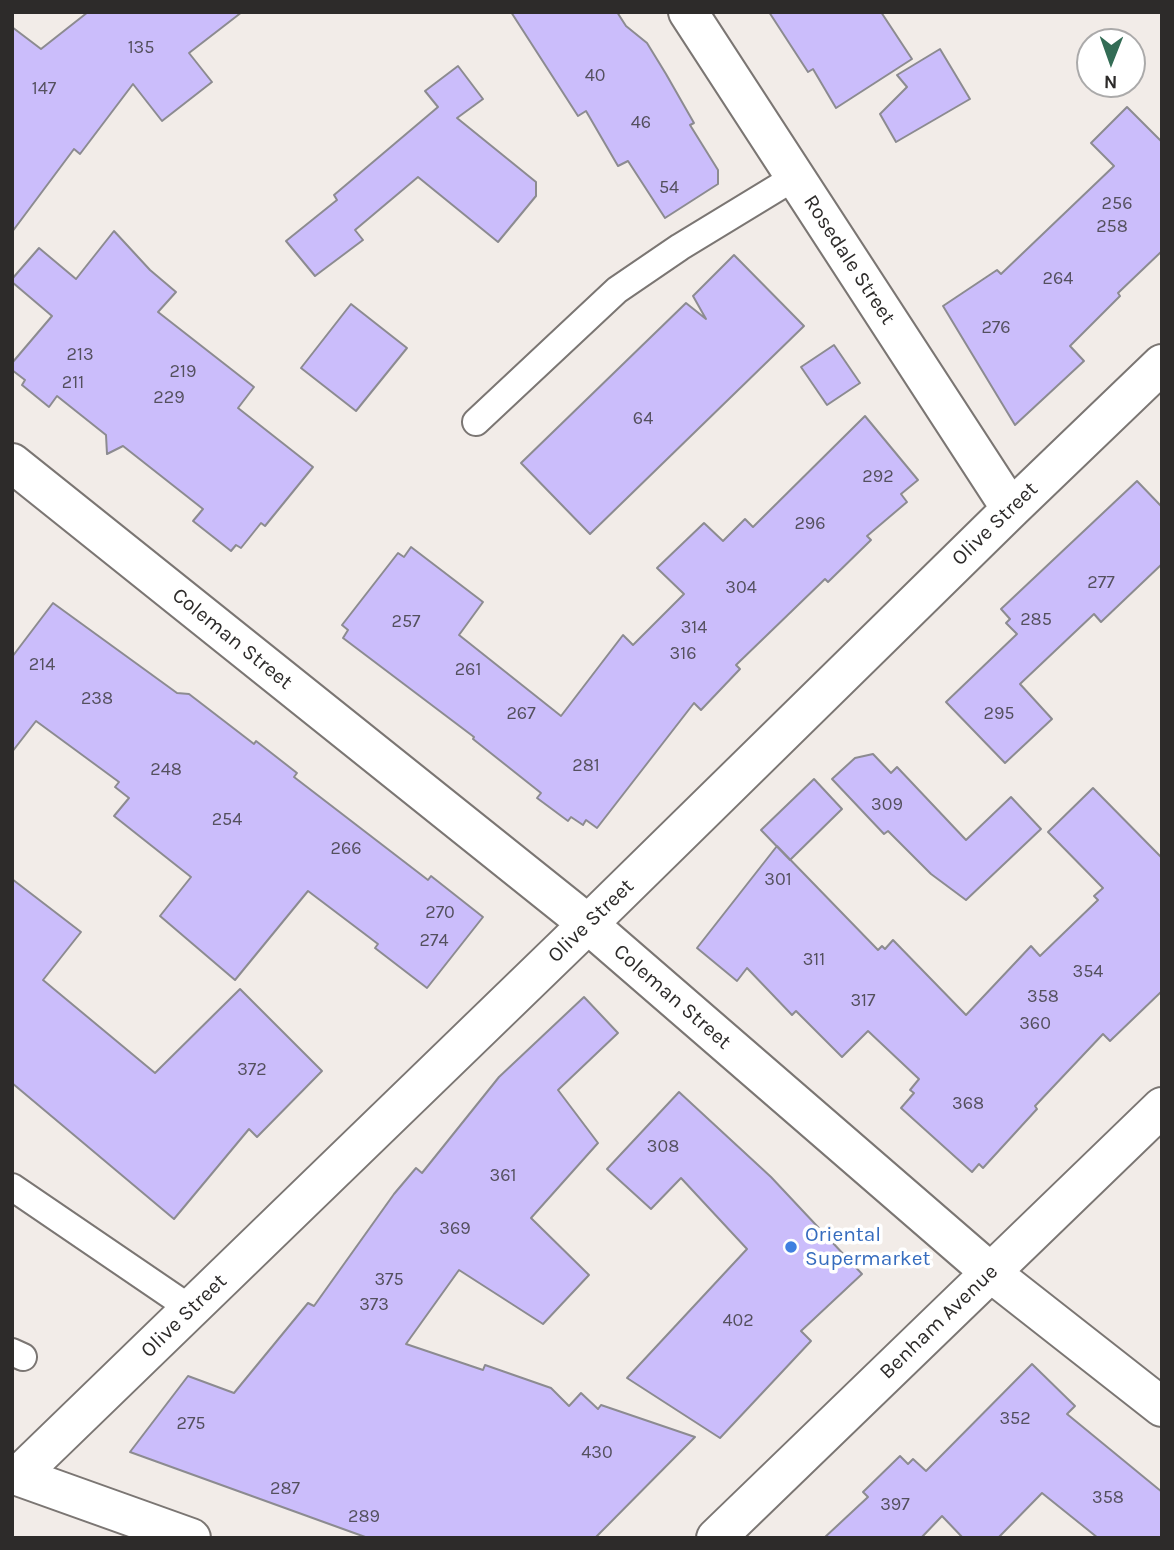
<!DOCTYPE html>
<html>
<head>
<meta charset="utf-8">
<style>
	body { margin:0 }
	#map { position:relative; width:1174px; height:1550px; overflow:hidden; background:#f2ece8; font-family:Karla,sans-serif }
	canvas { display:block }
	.frame { position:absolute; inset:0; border:14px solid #2d2b2a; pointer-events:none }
	.north { position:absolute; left:1076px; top:28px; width:70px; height:70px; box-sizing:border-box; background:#fff; border:2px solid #abaaaa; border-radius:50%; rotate:181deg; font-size:19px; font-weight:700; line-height:28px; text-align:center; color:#2d2b2a }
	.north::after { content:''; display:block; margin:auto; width:24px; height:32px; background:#336c55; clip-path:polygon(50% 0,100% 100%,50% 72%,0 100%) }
</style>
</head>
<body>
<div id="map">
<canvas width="1174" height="1550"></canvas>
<div class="frame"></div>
<div class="north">N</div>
</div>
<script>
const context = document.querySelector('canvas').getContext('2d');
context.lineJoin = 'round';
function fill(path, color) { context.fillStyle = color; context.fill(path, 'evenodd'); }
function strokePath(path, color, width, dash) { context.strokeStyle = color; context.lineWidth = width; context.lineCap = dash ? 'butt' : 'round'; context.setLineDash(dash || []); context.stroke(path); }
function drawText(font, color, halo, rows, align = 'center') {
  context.font = font + ' Karla,sans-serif'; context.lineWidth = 7; context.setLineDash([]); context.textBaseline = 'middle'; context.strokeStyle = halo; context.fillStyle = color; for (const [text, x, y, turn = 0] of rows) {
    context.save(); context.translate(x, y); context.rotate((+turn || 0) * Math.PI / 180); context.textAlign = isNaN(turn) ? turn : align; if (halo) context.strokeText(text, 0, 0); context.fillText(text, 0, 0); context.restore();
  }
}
const building = new Path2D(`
	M 88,12 L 242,12 L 189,53 L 212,82 L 162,121 L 133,84 L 80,154 L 74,149 L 12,232 L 12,27 L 41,49 Z
	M 511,12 L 617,12 L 626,26 L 647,43 L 666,74 L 694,123 L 690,125 L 718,170 L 718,184 L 665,218 L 628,161 L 618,166 L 586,111 L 578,116 Z
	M 769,12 L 881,12 L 912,59 L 836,108 L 813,69 L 808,72 Z
	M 940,49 L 970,99 L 896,142 L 880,114 L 907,87 L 897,75 Z
	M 458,66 L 483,99 L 457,118 L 536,182 L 536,196 L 498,242 L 418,177 L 355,230 L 363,240 L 315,276 L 286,241 L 337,200 L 334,195 L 438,107 L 425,91 Z
	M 1127,107 L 1162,142 L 1162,251 L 1118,293 L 1120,296 L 1070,346 L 1084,361 L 1015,425 L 943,306 L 997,270 L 1001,274 L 1114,166 L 1091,143 Z
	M 114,231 L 150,270 L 176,292 L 158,312 L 254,387 L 238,408 L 313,467 L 265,526 L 261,523 L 241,548 L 236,545 L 231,551 L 193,521 L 203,509 L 123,446 L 107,454 L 106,435 L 57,396 L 49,407 L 22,385 L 25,380 L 12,370 L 12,363 L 52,316 L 12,282 L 12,279 L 39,248 L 76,279 Z
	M 734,255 L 804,326 L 590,534 L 521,463 L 686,303 L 706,319 L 693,296 Z
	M 351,304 L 407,348 L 356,411 L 301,368 Z
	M 834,345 L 860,383 L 827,405 L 801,367 Z
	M 865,416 L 918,480 L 901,494 L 907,502 L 867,536 L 871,540 L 828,582 L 825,579 L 736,665 L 740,669 L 701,710 L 694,703 L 597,828 L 586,820 L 583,825 L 571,817 L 568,821 L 537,798 L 541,793 L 473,739 L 474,737 L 343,638 L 348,630 L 342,625 L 398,553 L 404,557 L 411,547 L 483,602 L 459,635 L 561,716 L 623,635 L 633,645 L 684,594 L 657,568 L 704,523 L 723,541 L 745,519 L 753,527 Z
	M 1137,481 L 1162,507 L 1162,564 L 1101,622 L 1094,614 L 1020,684 L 1052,719 L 1005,763 L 946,702 L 1017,634 L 1006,623 L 1010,619 L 1001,609 Z
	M 53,603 L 177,693 L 189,694 L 254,744 L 256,741 L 297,773 L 294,777 L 428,880 L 431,876 L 483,917 L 427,988 L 375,948 L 378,944 L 308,891 L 235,980 L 160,916 L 191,877 L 114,816 L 129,798 L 115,787 L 119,782 L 36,721 L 12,752 L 12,657 Z
	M 873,754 L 891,773 L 897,767 L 966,840 L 1011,797 L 1041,829 L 966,900 L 931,874 L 888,831 L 884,834 L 832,779 L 855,758 Z
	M 814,779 L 842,809 L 790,860 L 761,830 Z
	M 1093,788 L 1162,858 L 1162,991 L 1110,1041 L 1103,1034 L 1035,1106 L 1037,1109 L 983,1168 L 979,1164 L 972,1172 L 901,1108 L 914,1093 L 910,1090 L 919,1079 L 868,1031 L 842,1057 L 796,1011 L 792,1015 L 747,968 L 737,981 L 697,948 L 777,846 L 878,950 L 882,946 L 885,949 L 893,940 L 966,1015 L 1031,946 L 1040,956 L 1098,900 L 1094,896 L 1103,888 L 1048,832 Z
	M 12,879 L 81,932 L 43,980 L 155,1073 L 240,989 L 322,1071 L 257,1137 L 249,1129 L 174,1219 L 12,1083 Z
	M 584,997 L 618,1033 L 558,1090 L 598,1143 L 531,1218 L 589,1275 L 543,1324 L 459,1270 L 406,1344 L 483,1370 L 485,1365 L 551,1388 L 569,1406 L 581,1393 L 598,1409 L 601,1405 L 695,1437 L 595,1538 L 368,1538 L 130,1452 L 188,1376 L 234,1393 L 308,1303 L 314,1306 L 394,1194 L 416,1168 L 422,1173 L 499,1077 Z
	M 679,1092 L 771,1177 L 862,1274 L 801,1331 L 811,1341 L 720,1438 L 627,1378 L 747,1249 L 681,1178 L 651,1209 L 607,1169 Z
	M 1032,1364 L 1075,1406 L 1067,1414 L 1162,1492 L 1162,1538 L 1098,1538 L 1042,1493 L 998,1538 L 963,1538 L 942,1516 L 921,1538 L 824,1538 L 868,1497 L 863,1492 L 900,1456 L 908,1464 L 913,1459 L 926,1471 Z`);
const lane = new Path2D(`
	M 476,422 L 617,290 L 680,247 L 795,177
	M 12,1187 L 191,1309
	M 12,1352 L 23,1357`);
const street = new Path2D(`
	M 688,12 L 1011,509
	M 12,463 L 588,924 L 990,1272 L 1162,1407
	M 18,1476 L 588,924 L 1011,509 L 1162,364
	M 716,1538 L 1162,1107`);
const secondary = new Path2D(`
	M 12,1474 L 191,1538`);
const markers = [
	[791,1247,7,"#3f7fe0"]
];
const numberNames = [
	["135",141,48],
	["40",595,76],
	["147",44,89],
	["46",641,123],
	["54",669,188],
	["256",1117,204],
	["258",1112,227],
	["264",1058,279],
	["276",996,328],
	["213",80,355],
	["219",183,372],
	["211",73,383],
	["229",169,398],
	["64",643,419],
	["292",878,477],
	["296",810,524],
	["277",1101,583],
	["304",741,588],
	["285",1036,620],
	["257",406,622],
	["314",694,628],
	["316",683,654],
	["214",42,665],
	["261",468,670],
	["238",97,699],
	["267",521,714],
	["295",999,714],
	["281",586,766],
	["248",166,770],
	["309",887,805],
	["254",227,820],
	["266",346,849],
	["301",778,880],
	["270",440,913],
	["274",434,941],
	["311",814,960],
	["354",1088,972],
	["358",1043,997],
	["317",863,1001],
	["360",1035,1024],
	["372",252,1070],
	["368",968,1104],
	["308",663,1147],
	["361",503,1176],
	["369",455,1229],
	["375",389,1280],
	["373",374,1305],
	["402",738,1321],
	["352",1015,1419],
	["275",191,1424],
	["430",597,1453],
	["287",285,1489],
	["358",1108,1498],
	["397",895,1505],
	["289",364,1517]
];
const streetNames = [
	["Rosedale Street",849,260,57],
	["Olive Street",995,524,-44],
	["Coleman Street",232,639,39],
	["Olive Street",591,921,-44],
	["Coleman Street",672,997,41],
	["Olive Street",184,1316,-44],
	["Benham Avenue",939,1322,-44]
];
const shopNames = [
	["Oriental",805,1235],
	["Supermarket",805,1259]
];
fill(building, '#cbbdfb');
strokePath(building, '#8c8b90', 2);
strokePath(lane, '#7b7673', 30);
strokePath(street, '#7b7673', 42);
strokePath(secondary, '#7b7673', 42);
strokePath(lane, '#fff', 26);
strokePath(street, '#fff', 38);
strokePath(secondary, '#fff', 38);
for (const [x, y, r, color] of markers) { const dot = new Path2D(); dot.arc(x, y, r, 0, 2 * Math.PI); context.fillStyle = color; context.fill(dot); strokePath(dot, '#fff', 2.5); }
drawText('18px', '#54505e', null, numberNames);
drawText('21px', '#2d2b2a', '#fff', streetNames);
drawText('21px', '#366cbe', '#fff', shopNames, 'left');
</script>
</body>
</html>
